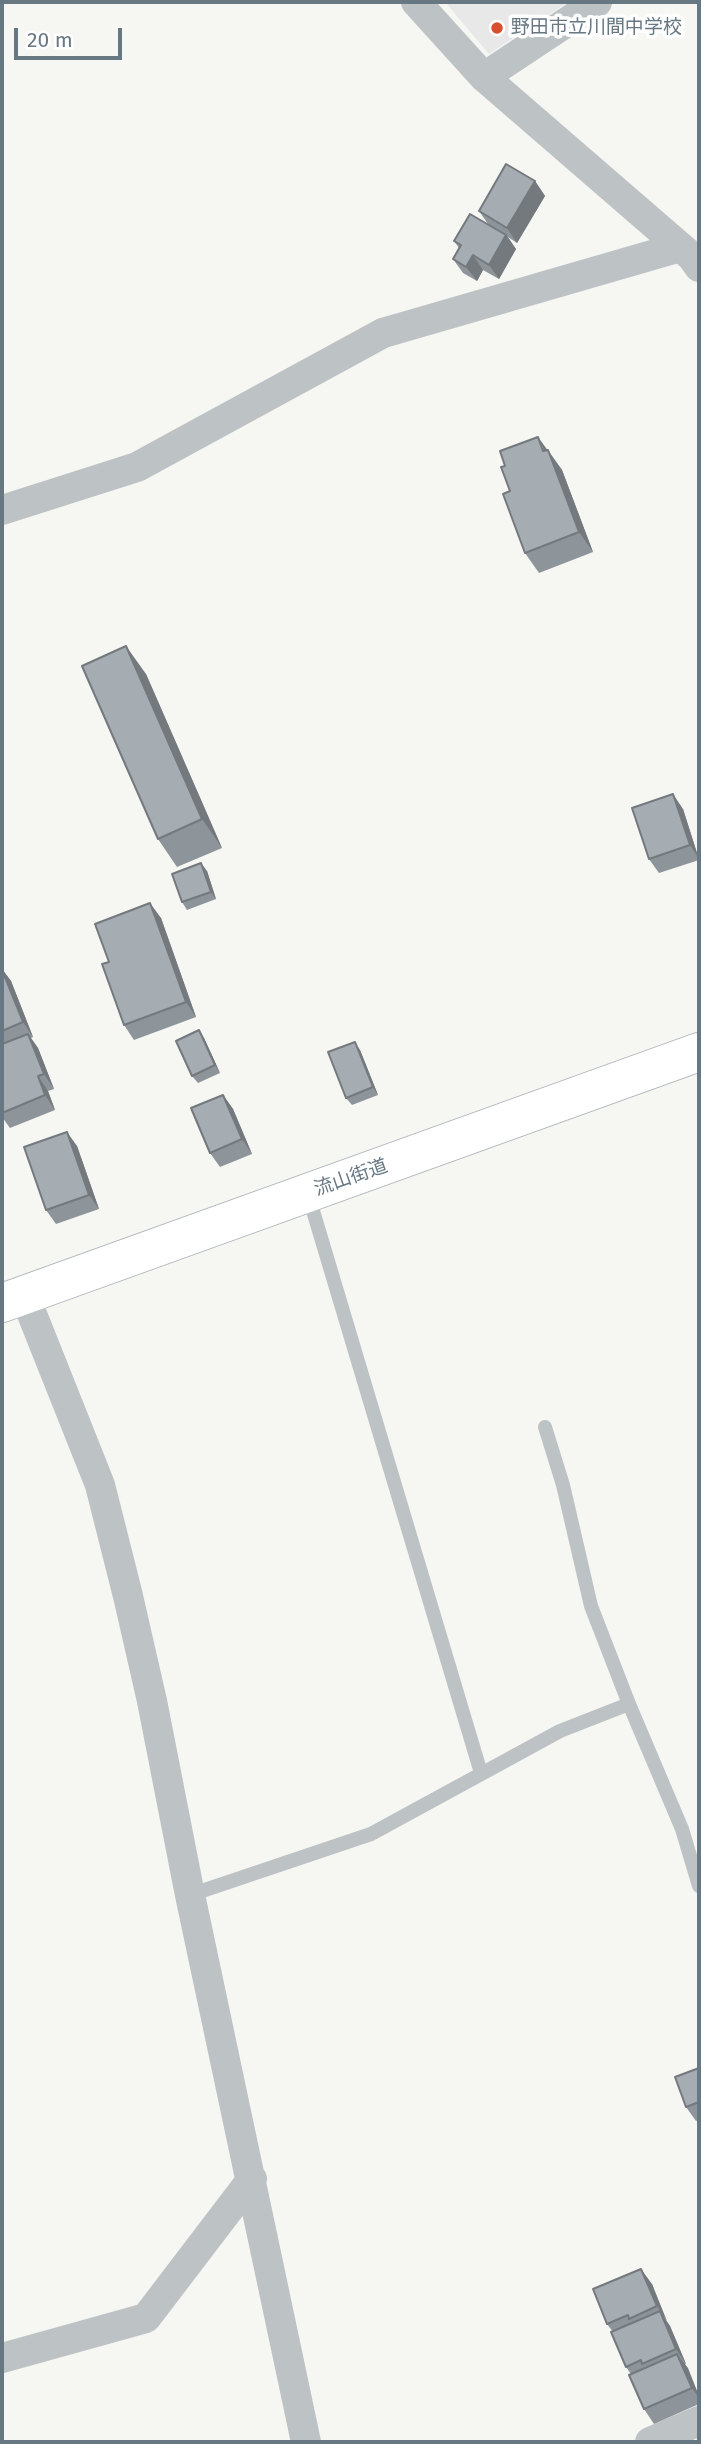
<!DOCTYPE html>
<html>
<head>
<meta charset="utf-8">
<style>
	body { margin:0 }
	#map { position:relative; width:701px; height:2444px; overflow:hidden; background:#f6f6f3; font-family:"Fira Sans",sans-serif }
	canvas { display:block }
	.frame { position:absolute; inset:0; border:4px solid #677883; pointer-events:none }
	.scale { position:absolute; left:14px; top:28px; width:108px; height:32px; box-sizing:border-box; border:4px solid #677883; border-top:0; padding-left:9px; font-size:21px; line-height:24px; white-space:nowrap; color:#677883; -webkit-text-stroke:5px #fff; paint-order:stroke }
</style>
</head>
<body>
<div id="map">
<canvas width="701" height="2444"></canvas>
<div class="frame"></div>
<div class="scale">20 m</div>
</div>
<script>
const context = document.querySelector('canvas').getContext('2d');
context.lineJoin = 'round';
function fill(path, color) { context.fillStyle = color; context.fill(path, 'evenodd'); }
function strokePath(path, color, width, dash) { context.strokeStyle = color; context.lineWidth = width; context.lineCap = dash ? 'butt' : 'round'; context.setLineDash(dash || []); context.stroke(path); }
function drawText(font, color, halo, rows, align = 'center') {
  context.font = font + ' "Fira Sans","Noto Sans JP",sans-serif'; context.lineWidth = 7; context.setLineDash([]); context.textBaseline = 'middle'; context.strokeStyle = halo; context.fillStyle = color; for (const [text, x, y, turn = 0] of rows) {
    context.save(); context.translate(x, y); context.rotate((+turn || 0) * Math.PI / 180); context.textAlign = isNaN(turn) ? turn : align; if (halo) context.strokeText(text, 0, 0); context.fillText(text, 0, 0); context.restore();
  }
}
const built = new Path2D(`
	M 445,2 L 568,2 L 489,54 Z`);
const lane = new Path2D(`
	M 308,1194 L 481,1773
	M 545,1427 L 563,1485 L 591,1606 L 629,1704 L 682,1829 L 699,1886
	M 190,1895 L 371,1834 L 560,1731 L 629,1704`);
const street = new Path2D(`
	M 416,2 L 484,77 L 692,257 L 699,267
	M 484,77 L 597,2
	M 2,510 L 137,467 L 383,333 L 680,247
	M 24,1294 L 100,1485 L 128,1596 L 152,1701 L 190,1895 L 306,2442
	M 2,2358 L 146,2318 L 252,2179
	M 650,2442 L 699,2421`);
const primary = new Path2D(`
	M 2,1303 L 699,1052`);
const wall = new Path2D(`
	M 535,181 L 545,196 L 517,243 L 508,237 L 516,249 L 499,279 L 483,270 L 477,281 L 463,273 L 453,259 L 459,248 L 454,241 L 488,224 L 479,211 Z
	M 547,450 L 548,450 L 562,470 L 593,552 L 539,573 L 525,553 L 510,491 Z
	M 146,674 L 222,848 L 177,867 L 158,839 Z
	M 683,809 L 699,860 L 659,873 L 649,859 Z
	M 207,871 L 216,899 L 187,910 L 182,902 Z
	M 161,918 L 196,1017 L 134,1040 L 124,1025 L 109,962 Z
	M 2,969 L 11,981 L 33,1037 L 31,1038 L 38,1048 L 54,1089 L 48,1091 L 55,1110 L 10,1128 L 2,1117 Z
	M 204,1038 L 220,1073 L 198,1083 L 192,1076 Z
	M 360,1050 L 378,1095 L 352,1105 L 346,1098 Z
	M 223,1095 L 233,1109 L 252,1154 L 220,1167 L 210,1153 Z
	M 77,1146 L 99,1209 L 56,1224 L 46,1210 Z
	M 699,2068 L 699,2120 L 696,2121 L 686,2107 Z
	M 652,2284 L 666,2321 L 670,2326 L 686,2364 L 685,2364 L 699,2396 L 699,2404 L 654,2424 L 644,2409 L 631,2374 L 626,2367 L 613,2332 L 607,2324 Z`);
const shadedWall = new Path2D(`
	M 535,181 L 545,196 L 517,243 L 507,228 Z
	M 506,235 L 516,249 L 499,279 L 489,265 Z
	M 473,255 L 483,270 L 477,281 L 466,267 Z
	M 538,437 L 562,470 L 593,552 L 579,532 Z
	M 126,646 L 146,674 L 222,848 L 202,819 Z
	M 673,794 L 683,809 L 699,859 L 690,845 Z
	M 201,863 L 207,871 L 216,899 L 211,892 Z
	M 150,903 L 161,918 L 196,1017 L 186,1002 Z
	M 2,969 L 11,981 L 33,1037 L 23,1022 Z
	M 199,1030 L 204,1038 L 220,1073 L 215,1065 Z
	M 28,1034 L 38,1048 L 54,1089 L 44,1074 Z
	M 355,1042 L 360,1050 L 378,1095 L 373,1087 Z
	M 38,1076 L 48,1091 L 55,1110 L 45,1095 Z
	M 223,1095 L 233,1109 L 252,1154 L 242,1139 Z
	M 67,1132 L 77,1146 L 99,1209 L 89,1195 Z
	M 641,2269 L 652,2284 L 667,2321 L 657,2306 Z
	M 660,2311 L 670,2326 L 686,2364 L 676,2349 Z
	M 677,2354 L 688,2368 L 699,2396 L 699,2398 L 692,2388 Z`);
const building = new Path2D(`
	M 506,164 L 535,181 L 507,228 L 479,211 Z
	M 470,214 L 506,235 L 489,265 L 473,255 L 466,267 L 453,259 L 461,245 L 454,241 Z
	M 538,437 L 543,451 L 548,450 L 579,532 L 525,553 L 503,494 L 510,491 L 501,467 L 505,466 L 500,451 Z
	M 126,646 L 202,819 L 158,839 L 82,666 Z
	M 673,794 L 690,845 L 649,859 L 632,808 Z
	M 201,863 L 211,892 L 182,902 L 172,874 Z
	M 150,903 L 186,1002 L 124,1025 L 102,964 L 109,962 L 95,924 Z
	M 2,970 L 23,1022 L 2,1031 Z
	M 199,1030 L 215,1065 L 192,1076 L 176,1041 Z
	M 28,1034 L 44,1074 L 38,1076 L 45,1095 L 2,1113 L 2,1044 Z
	M 355,1042 L 373,1087 L 346,1098 L 328,1052 Z
	M 223,1095 L 242,1139 L 210,1153 L 191,1108 Z
	M 67,1132 L 89,1195 L 46,1210 L 24,1147 Z
	M 699,2068 L 699,2102 L 686,2107 L 675,2077 Z
	M 641,2269 L 657,2306 L 629,2319 L 628,2315 L 607,2324 L 593,2289 Z
	M 660,2311 L 676,2349 L 642,2364 L 641,2360 L 626,2367 L 611,2332 Z
	M 677,2354 L 692,2388 L 644,2409 L 629,2375 Z`);
const markers = [
	[497,28,7,"#d84e31"]
];
const poiNames = [
	["野田市立川間中学校",511,28]
];
const streetNames = [
	["流山街道",351,1178,-19]
];
fill(built, '#e7e8e7');
strokePath(primary, '#b1b6ba', 40);
strokePath(lane, '#bdc2c5', 14);
strokePath(street, '#bdc2c5', 30);
strokePath(primary, '#fff', 38);
fill(wall, '#8e959a');
fill(shadedWall, '#74797d');
fill(building, '#a5adb3');
strokePath(building, '#74797d', 2);
for (const [x, y, r, color] of markers) { const dot = new Path2D(); dot.arc(x, y, r, 0, 2 * Math.PI); context.fillStyle = color; context.fill(dot); strokePath(dot, '#fff', 2.5); }
drawText('19px', '#677883', '#fff', poiNames, 'left');
drawText('19px', '#677883', '#fff', streetNames);
</script>
</body>
</html>
